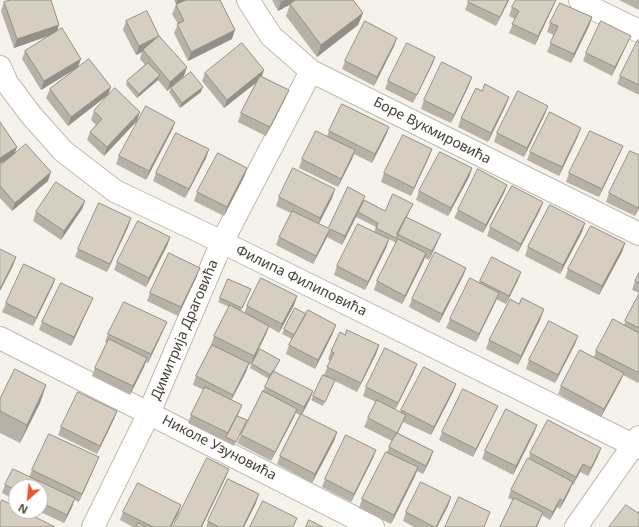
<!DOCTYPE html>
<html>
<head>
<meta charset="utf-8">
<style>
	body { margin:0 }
	#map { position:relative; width:639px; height:527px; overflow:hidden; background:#f4f2eb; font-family:"Noto Sans",sans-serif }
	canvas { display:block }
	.north { position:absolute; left:8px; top:479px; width:40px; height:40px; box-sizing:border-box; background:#fff; border:1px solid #b5b4b0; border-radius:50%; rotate:207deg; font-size:11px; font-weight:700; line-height:16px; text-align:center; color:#474339 }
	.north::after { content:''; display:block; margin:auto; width:14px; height:18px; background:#e65630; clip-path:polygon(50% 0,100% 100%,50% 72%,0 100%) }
</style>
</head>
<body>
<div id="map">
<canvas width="639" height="527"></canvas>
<div class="north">N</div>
</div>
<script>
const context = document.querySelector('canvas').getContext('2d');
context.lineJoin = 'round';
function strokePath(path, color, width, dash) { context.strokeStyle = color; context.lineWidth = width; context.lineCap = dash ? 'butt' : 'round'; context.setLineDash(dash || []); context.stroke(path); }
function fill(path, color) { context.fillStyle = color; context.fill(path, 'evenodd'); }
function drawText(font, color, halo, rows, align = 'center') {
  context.font = font + ' "Noto Sans",sans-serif'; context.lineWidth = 3.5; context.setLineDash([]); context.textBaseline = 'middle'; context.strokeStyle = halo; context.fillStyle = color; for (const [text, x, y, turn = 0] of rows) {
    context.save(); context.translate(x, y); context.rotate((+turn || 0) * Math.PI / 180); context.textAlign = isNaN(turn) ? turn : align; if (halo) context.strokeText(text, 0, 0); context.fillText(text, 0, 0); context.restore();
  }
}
const minor = new Path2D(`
	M 248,0 L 271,36 L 311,71 L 639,234
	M 580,0 L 590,7 L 639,31
	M 0,67 L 7,83 L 31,115 L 63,151 L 115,191 L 222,242 L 639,448
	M 0,338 L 373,527
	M 93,527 L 149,413 L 222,242 L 311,71
	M 576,527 L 639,437`);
const wall = new Path2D(`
	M 174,0 L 220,0 L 232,39 L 188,61 L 174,33 L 178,24 L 172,14 L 176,5 L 182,2 L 176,4 Z
	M 272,0 L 353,0 L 363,13 L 358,25 L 317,57 L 286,16 L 290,4 L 278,11 Z
	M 469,0 L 509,0 L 496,26 L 465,10 Z
	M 619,0 L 639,0 L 639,10 Z
	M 4,2 L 59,25 L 57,32 L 78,67 L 108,95 L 68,126 L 46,98 L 50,89 L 77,68 L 41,90 L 22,59 L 25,51 L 52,35 L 14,48 L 1,11 Z
	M 512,7 L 553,7 L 535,45 L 509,33 L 515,19 L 509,16 Z
	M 592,17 L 589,26 L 571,63 L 547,52 L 554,35 L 547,32 L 550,23 Z
	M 126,21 L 159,36 L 184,76 L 167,91 L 158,80 L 137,98 L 126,85 L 127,81 L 145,65 L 140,59 L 142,52 L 136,55 L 123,30 Z
	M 397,38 L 394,46 L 374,86 L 342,69 L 345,61 Z
	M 639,40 L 639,95 L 617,84 L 620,76 Z
	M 627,44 L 612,76 L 583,61 L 586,53 Z
	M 435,57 L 432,65 L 413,103 L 385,89 L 388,81 Z
	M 205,73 L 261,76 L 289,90 L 285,99 L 266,136 L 238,122 L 241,113 L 257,81 L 224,108 L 202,81 Z
	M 469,85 L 451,123 L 421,109 L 424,100 Z
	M 171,88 L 201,92 L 180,108 L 169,92 Z
	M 482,91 L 509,97 L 506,105 L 488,142 L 458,127 L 461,118 Z
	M 94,111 L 137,121 L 104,156 L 87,140 L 90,132 L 96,125 L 91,120 Z
	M 545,114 L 524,157 L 494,142 L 497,133 Z
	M 0,122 L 17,147 L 14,154 L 48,181 L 12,211 L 0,198 L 0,166 L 9,158 L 0,164 Z
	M 175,122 L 172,130 L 146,180 L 116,164 L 119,156 Z
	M 389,127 L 386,135 L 372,163 L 354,154 L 352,159 L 338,187 L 299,168 L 302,159 L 327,136 L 329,131 Z
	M 578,136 L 559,176 L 527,160 L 530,152 Z
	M 623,146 L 619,155 L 599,197 L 566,182 L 569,173 Z
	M 209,149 L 206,158 L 185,198 L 153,181 L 156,173 Z
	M 432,149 L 429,157 L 411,196 L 381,182 L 384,173 Z
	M 639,155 L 639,208 L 635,216 L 606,202 L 609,193 Z
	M 247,168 L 244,177 L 224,216 L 194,201 L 197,192 Z
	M 472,168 L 469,177 L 448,216 L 416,200 L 419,191 Z
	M 507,185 L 504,193 L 483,233 L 454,218 L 458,210 Z
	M 335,189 L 332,198 L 319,224 L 328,228 L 364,200 L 385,211 L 413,204 L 407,217 L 437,243 L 429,260 L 425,258 L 402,304 L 374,290 L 377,281 L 396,243 L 389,239 L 386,248 L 365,290 L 334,275 L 337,266 L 374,232 L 376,227 L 356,217 L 342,245 L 327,237 L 313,264 L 276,245 L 279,237 L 291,213 L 276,206 L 279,197 Z
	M 85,201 L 82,209 L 61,240 L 33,221 L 36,212 Z
	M 540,210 L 518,252 L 487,236 L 490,227 Z
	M 131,218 L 128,227 L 107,272 L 75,257 L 78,249 Z
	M 585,223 L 582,232 L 560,274 L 525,256 L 528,247 Z
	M 170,237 L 167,246 L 146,287 L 114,270 L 117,262 Z
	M 625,243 L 622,252 L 599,295 L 565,278 L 568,269 Z
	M 466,268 L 463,276 L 439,323 L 409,307 L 412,299 Z
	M 521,272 L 518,280 L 506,304 L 496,299 L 476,342 L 446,328 L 450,319 L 479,283 L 480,281 Z
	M 639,273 L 639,293 L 632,290 L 635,281 Z
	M 197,276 L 178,316 L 147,301 L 150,293 Z
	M 55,279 L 52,287 L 33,326 L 2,312 L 6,303 Z
	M 251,289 L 241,311 L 244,313 L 247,306 L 297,296 L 294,305 L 279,333 L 269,327 L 266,334 L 251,365 L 249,364 L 246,372 L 231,400 L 242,405 L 238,416 L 245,424 L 234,446 L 188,423 L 191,415 L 204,390 L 193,385 L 196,376 L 212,345 L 211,345 L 214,336 L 229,307 L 218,302 L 220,298 Z
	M 639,294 L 639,381 L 638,383 L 623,375 L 620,382 L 601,417 L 558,394 L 561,386 L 594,357 L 596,351 L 624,325 Z
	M 93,298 L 89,307 L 71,346 L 39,330 L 42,322 Z
	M 541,318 L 518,365 L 486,349 L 489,340 Z
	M 167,322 L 163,331 L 148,363 L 146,362 L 130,395 L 92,376 L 95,368 L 107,343 L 105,342 L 108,334 Z
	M 284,329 L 333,333 L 315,369 L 286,354 L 289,345 L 292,339 L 282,334 Z
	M 345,335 L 379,345 L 376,354 L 357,392 L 335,381 L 323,406 L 311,400 L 313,396 L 324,375 L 330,361 L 328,359 L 331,351 Z
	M 578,336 L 575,344 L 555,383 L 526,369 L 529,360 Z
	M 280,360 L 274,371 L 310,399 L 302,415 L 337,432 L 334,441 L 312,483 L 277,464 L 280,456 L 300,415 L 295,413 L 294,417 L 271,461 L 237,443 L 269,379 L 250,368 L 252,364 Z
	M 414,372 L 395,410 L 400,412 L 401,410 L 456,384 L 453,392 L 431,435 L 403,422 L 398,433 L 433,451 L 430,460 L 423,474 L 417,471 L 415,476 L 391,524 L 359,508 L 362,499 L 387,452 L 392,441 L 364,427 L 368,418 L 376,402 L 363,396 L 366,387 Z
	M 46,385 L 40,403 L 20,443 L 0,433 L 0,399 Z
	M 498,406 L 494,414 L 473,457 L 439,440 L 442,432 Z
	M 117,411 L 114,419 L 97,454 L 58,435 L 61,427 Z
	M 537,425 L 534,433 L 513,475 L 482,459 L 485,451 Z
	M 601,448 L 598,456 L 588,476 L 580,472 L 573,485 L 572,485 L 570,490 L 560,509 L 557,507 L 550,520 L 542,515 L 537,527 L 500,527 L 513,500 L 508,498 L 511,490 L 529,458 L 530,453 Z
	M 376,450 L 373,458 L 351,502 L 322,487 L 325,479 Z
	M 99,457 L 79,502 L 74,500 L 72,507 L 64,523 L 38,511 L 40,511 L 40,487 L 16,487 L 16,500 L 2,493 L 5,485 L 29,477 L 32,470 Z
	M 451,497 L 448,506 L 437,527 L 414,527 L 403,521 L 406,512 Z
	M 256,503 L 244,527 L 206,527 L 208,521 Z
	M 181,505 L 178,514 L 171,527 L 133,527 L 120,520 L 123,512 Z`);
const shadedWall = new Path2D(`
	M 177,0 L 188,0 L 176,4 Z
	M 285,0 L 299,0 L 278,11 L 281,2 Z
	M 508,0 L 509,0 L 496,26 L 500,17 Z
	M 556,0 L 553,7 L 535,45 L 538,36 Z
	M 363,13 L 358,25 L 317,57 L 321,45 Z
	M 592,17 L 589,26 L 571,63 L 574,54 Z
	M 59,25 L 56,33 L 14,48 L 17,39 Z
	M 235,30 L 232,39 L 188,61 L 191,52 Z
	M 159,36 L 143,50 L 142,52 L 136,55 L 139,46 Z
	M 631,36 L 627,44 L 612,76 L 615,67 Z
	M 397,38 L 394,46 L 374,86 L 377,77 Z
	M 435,57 L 432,65 L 413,103 L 417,95 Z
	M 81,59 L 78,67 L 41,90 L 44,81 Z
	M 187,67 L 184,76 L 167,91 L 170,82 Z
	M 264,70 L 261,79 L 224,108 L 227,100 Z
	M 160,75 L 158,80 L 137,98 L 139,94 Z
	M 472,77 L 469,85 L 451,123 L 454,115 Z
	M 111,87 L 108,95 L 68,126 L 71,117 Z
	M 203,87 L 201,92 L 180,108 L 182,103 Z
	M 289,90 L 285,99 L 266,136 L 270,127 Z
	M 509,97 L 506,105 L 488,142 L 491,133 Z
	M 548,106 L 545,114 L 524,157 L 527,148 Z
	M 140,112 L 137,121 L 104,156 L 107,147 Z
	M 175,122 L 172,130 L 146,180 L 149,171 Z
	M 389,127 L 386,135 L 372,163 L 375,154 Z
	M 581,128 L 578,136 L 559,176 L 562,167 Z
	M 623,146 L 619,155 L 599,197 L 602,189 Z
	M 17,147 L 14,155 L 0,164 L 0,158 Z
	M 209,149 L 206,158 L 185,198 L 189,189 Z
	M 432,149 L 429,157 L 411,196 L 414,188 Z
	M 355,150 L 352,159 L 338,187 L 341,179 Z
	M 247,168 L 244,177 L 224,216 L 227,207 Z
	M 472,168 L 469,177 L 448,216 L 451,208 Z
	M 51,172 L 48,181 L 12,211 L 15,203 Z
	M 507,185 L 504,193 L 483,233 L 486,225 Z
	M 335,189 L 332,198 L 317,227 L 320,218 Z
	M 365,196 L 362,204 L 358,212 L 356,217 L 342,245 L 345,236 Z
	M 85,201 L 82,209 L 61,240 L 64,231 Z
	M 543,202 L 540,210 L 518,252 L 521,244 Z
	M 639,206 L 639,208 L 635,216 L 638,208 Z
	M 131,218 L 128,227 L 107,272 L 110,264 Z
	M 585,223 L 582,232 L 560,274 L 563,265 Z
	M 330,229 L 327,237 L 313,264 L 316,256 Z
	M 441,234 L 437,243 L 429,260 L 432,251 Z
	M 170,237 L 167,246 L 146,287 L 149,278 Z
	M 389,239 L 386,248 L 365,290 L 368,282 Z
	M 625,243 L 622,252 L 599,295 L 602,286 Z
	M 426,253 L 423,262 L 402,304 L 405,296 Z
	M 16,257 L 13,266 L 0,291 L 0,289 Z
	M 200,268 L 197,276 L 178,316 L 181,307 Z
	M 466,268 L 463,276 L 439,323 L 442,314 Z
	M 521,272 L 518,280 L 506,304 L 509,296 Z
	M 55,279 L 52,287 L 33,326 L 36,318 Z
	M 499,293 L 496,301 L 476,342 L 479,334 Z
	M 297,296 L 294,305 L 279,333 L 282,324 Z
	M 93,298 L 89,307 L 71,346 L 74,337 Z
	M 544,309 L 541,318 L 518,365 L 521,356 Z
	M 167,322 L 163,331 L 148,363 L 151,354 Z
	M 336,325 L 333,333 L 315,369 L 318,360 Z
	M 269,326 L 266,334 L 251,365 L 254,356 Z
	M 578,336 L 575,344 L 555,383 L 558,375 Z
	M 379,345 L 376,354 L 357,392 L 361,383 Z
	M 147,358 L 144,367 L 130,395 L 133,386 Z
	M 249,363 L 246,372 L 230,403 L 233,395 Z
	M 417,364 L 414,372 L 394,412 L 398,403 Z
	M 624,373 L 620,382 L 601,417 L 604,409 Z
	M 456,384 L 453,392 L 431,435 L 434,427 Z
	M 46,385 L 40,403 L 20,443 L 27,425 Z
	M 313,391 L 310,399 L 301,416 L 304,407 Z
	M 498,406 L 494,414 L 473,457 L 476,449 Z
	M 297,409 L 294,417 L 271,461 L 275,452 Z
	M 117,411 L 114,419 L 97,454 L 100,446 Z
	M 537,425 L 534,433 L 513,475 L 516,466 Z
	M 337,432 L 334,441 L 312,483 L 315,474 Z
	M 601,448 L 598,456 L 588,476 L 591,468 Z
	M 376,450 L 373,458 L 351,502 L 354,494 Z
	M 433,451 L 430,460 L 423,474 L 426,466 Z
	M 99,457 L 79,502 L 82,494 Z
	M 583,464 L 580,472 L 573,485 L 576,477 Z
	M 418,467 L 415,476 L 391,524 L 394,515 Z
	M 229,469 L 226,477 L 202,527 L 201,527 Z
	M 573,482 L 570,490 L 560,509 L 563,501 Z
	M 259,494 L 256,503 L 244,527 L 243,527 Z
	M 451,497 L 448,506 L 437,527 L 436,527 Z
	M 75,498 L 72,507 L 64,523 L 67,515 Z
	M 560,499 L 557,507 L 550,520 L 553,512 Z
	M 181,505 L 178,514 L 171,527 L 170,527 Z
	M 543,512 L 537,527 L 536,527 Z`);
const building = new Path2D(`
	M 11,0 L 51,0 L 59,25 L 17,39 L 4,2 Z
	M 186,0 L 220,0 L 235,30 L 191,52 L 177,24 L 184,21 L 176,5 Z
	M 280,0 L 285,0 L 281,2 Z
	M 296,0 L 353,0 L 363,13 L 321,45 L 290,4 Z
	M 469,0 L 508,0 L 500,17 L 468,2 Z
	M 516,0 L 556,0 L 538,36 L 512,24 L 519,11 L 512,7 Z
	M 560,3 L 592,17 L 574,54 L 550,43 L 558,26 L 550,23 Z
	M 147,11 L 159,36 L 139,46 L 126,21 Z
	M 365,21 L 397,38 L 377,77 L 345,61 Z
	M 601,21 L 631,36 L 615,67 L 586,53 Z
	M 62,28 L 81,59 L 44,81 L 25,51 Z
	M 159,36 L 187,67 L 170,82 L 143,50 Z
	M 638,40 L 639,40 L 639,85 L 620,76 Z
	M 242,43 L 264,70 L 227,100 L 205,73 Z
	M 407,43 L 435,57 L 417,95 L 388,81 Z
	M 89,59 L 111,87 L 71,117 L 50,89 Z
	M 442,62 L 472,77 L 454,115 L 424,100 Z
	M 148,63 L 160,75 L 139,94 L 127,81 Z
	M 191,72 L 203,87 L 182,103 L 171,88 Z
	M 260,76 L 289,90 L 270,127 L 241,113 Z
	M 485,84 L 509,97 L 491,133 L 461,118 L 476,88 L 482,91 Z
	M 115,88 L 140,112 L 107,147 L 90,132 L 102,119 L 94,111 Z
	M 518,91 L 548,106 L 527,148 L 497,133 Z
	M 342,104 L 389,127 L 375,154 L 329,131 Z
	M 146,106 L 175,122 L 149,171 L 119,156 Z
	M 550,112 L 581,128 L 562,167 L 530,152 Z
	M 0,122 L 17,147 L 0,158 Z
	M 316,131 L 355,150 L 341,179 L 302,159 Z
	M 590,131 L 623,146 L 602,189 L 569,173 Z
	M 176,133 L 209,149 L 189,189 L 156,173 Z
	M 403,135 L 432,149 L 414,188 L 384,173 Z
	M 26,144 L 51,172 L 15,203 L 0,186 L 0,166 Z
	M 630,151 L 639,155 L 639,206 L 638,208 L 609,193 Z
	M 440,152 L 472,168 L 451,208 L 419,191 Z
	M 218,153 L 247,168 L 227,207 L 197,192 Z
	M 293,168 L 335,189 L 320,218 L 279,197 Z
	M 478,169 L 507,185 L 486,225 L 458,210 Z
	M 56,182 L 85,201 L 64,231 L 36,212 Z
	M 512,186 L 543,202 L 521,244 L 490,227 Z
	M 348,187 L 365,196 L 345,236 L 330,229 L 316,256 L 279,237 L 292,211 L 328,228 Z
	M 393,194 L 413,204 L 406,217 L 396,238 L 376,228 L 378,223 L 358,212 L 364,200 L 385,211 Z
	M 99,203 L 131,218 L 110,264 L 78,249 Z
	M 550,205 L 585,223 L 563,265 L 528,247 Z
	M 406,217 L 441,234 L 432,251 L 397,234 Z
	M 138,221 L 170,237 L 149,278 L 117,262 Z
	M 358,224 L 389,239 L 368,282 L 337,266 Z
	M 591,226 L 625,243 L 602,286 L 568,269 Z
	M 398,239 L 426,253 L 405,296 L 377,281 Z
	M 0,249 L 16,257 L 0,289 Z
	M 435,252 L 466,268 L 442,314 L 412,299 Z
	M 169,253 L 200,268 L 181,307 L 150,293 Z
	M 492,257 L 521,272 L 509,296 L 480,281 Z
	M 24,264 L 55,279 L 36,318 L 6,303 Z
	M 639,273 L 639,283 L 635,281 Z
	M 261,278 L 297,296 L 282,324 L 247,306 Z
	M 470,278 L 499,293 L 479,334 L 450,319 Z
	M 228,279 L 251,289 L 242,308 L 220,298 Z
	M 61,283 L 93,298 L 74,337 L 42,322 Z
	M 639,294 L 639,328 L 625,321 Z
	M 522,298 L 544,309 L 521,356 L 489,340 L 510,299 L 519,304 Z
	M 124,302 L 167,322 L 151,354 L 108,334 Z
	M 230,305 L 269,326 L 254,356 L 214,336 Z
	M 295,308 L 306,314 L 294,335 L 284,329 Z
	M 308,310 L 336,325 L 318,360 L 289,345 Z
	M 613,319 L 639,333 L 639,373 L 596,351 Z
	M 549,321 L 578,336 L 558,375 L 529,360 Z
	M 347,330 L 379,345 L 361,383 L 327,367 L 334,353 L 331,351 L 340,332 L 345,335 Z
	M 109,339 L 147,358 L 133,386 L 95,368 Z
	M 212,345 L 249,363 L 233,395 L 196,376 Z
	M 385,348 L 417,364 L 398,403 L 366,387 Z
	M 260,349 L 280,360 L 271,375 L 252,364 Z
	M 580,350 L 624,373 L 604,409 L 561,386 Z
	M 424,367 L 456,384 L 434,427 L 401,410 Z
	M 15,369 L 46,385 L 27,425 L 0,411 L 0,399 Z
	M 273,371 L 313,391 L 304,407 L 265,387 Z
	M 323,375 L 335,380 L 325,402 L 313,396 Z
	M 205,387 L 242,405 L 228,433 L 191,415 Z
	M 463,389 L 498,406 L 476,449 L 442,432 Z
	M 263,391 L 297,409 L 275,452 L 241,435 Z
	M 78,392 L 117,411 L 100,446 L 61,427 Z
	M 377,400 L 406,415 L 397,433 L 368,418 Z
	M 506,409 L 537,425 L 516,466 L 485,451 Z
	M 301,414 L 337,432 L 315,474 L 280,456 Z
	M 237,416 L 247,420 L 236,442 L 226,437 Z
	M 548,420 L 601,448 L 591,468 L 583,464 L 576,477 L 530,453 Z
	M 397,433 L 433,451 L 426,466 L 389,447 Z
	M 49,434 L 99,457 L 82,494 L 32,470 Z
	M 346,435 L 376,450 L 354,494 L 325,479 Z
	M 386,452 L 418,467 L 394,515 L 362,499 Z
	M 207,458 L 229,469 L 201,527 L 173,527 Z
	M 528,458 L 573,482 L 563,501 L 560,499 L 553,512 L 511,490 Z
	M 13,469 L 75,498 L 67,515 L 40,502 L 40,487 L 16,487 L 16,490 L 5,485 Z
	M 228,479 L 259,494 L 243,527 L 219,527 L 208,521 Z
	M 421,482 L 451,497 L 436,527 L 434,527 L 406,512 Z
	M 138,483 L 181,505 L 170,527 L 153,527 L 123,512 Z
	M 459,497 L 490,512 L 484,527 L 445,527 Z
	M 514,498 L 543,512 L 536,527 L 500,527 Z
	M 2,500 L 16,507 L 16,511 L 23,511 L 55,527 L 0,527 L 0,505 Z
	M 263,501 L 297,518 L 293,527 L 250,527 Z
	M 626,505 L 638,513 L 639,511 L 639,527 L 609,527 Z
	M 309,520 L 323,527 L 306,527 Z
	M 138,523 L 147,527 L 136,527 Z`);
const streetNames = [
	["Боре Вукмировића",432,131,27],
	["Филипа Филиповића",301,281,26],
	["Димитрија Драговића",185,330,-67],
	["Николе Узуновића",219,448,27]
];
strokePath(minor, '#bfbaae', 24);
strokePath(minor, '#fff', 22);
fill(wall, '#b7b1a6');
fill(shadedWall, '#959087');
fill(building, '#d5cec1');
strokePath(building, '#959087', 1);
drawText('14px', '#474339', '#fff', streetNames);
</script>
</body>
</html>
